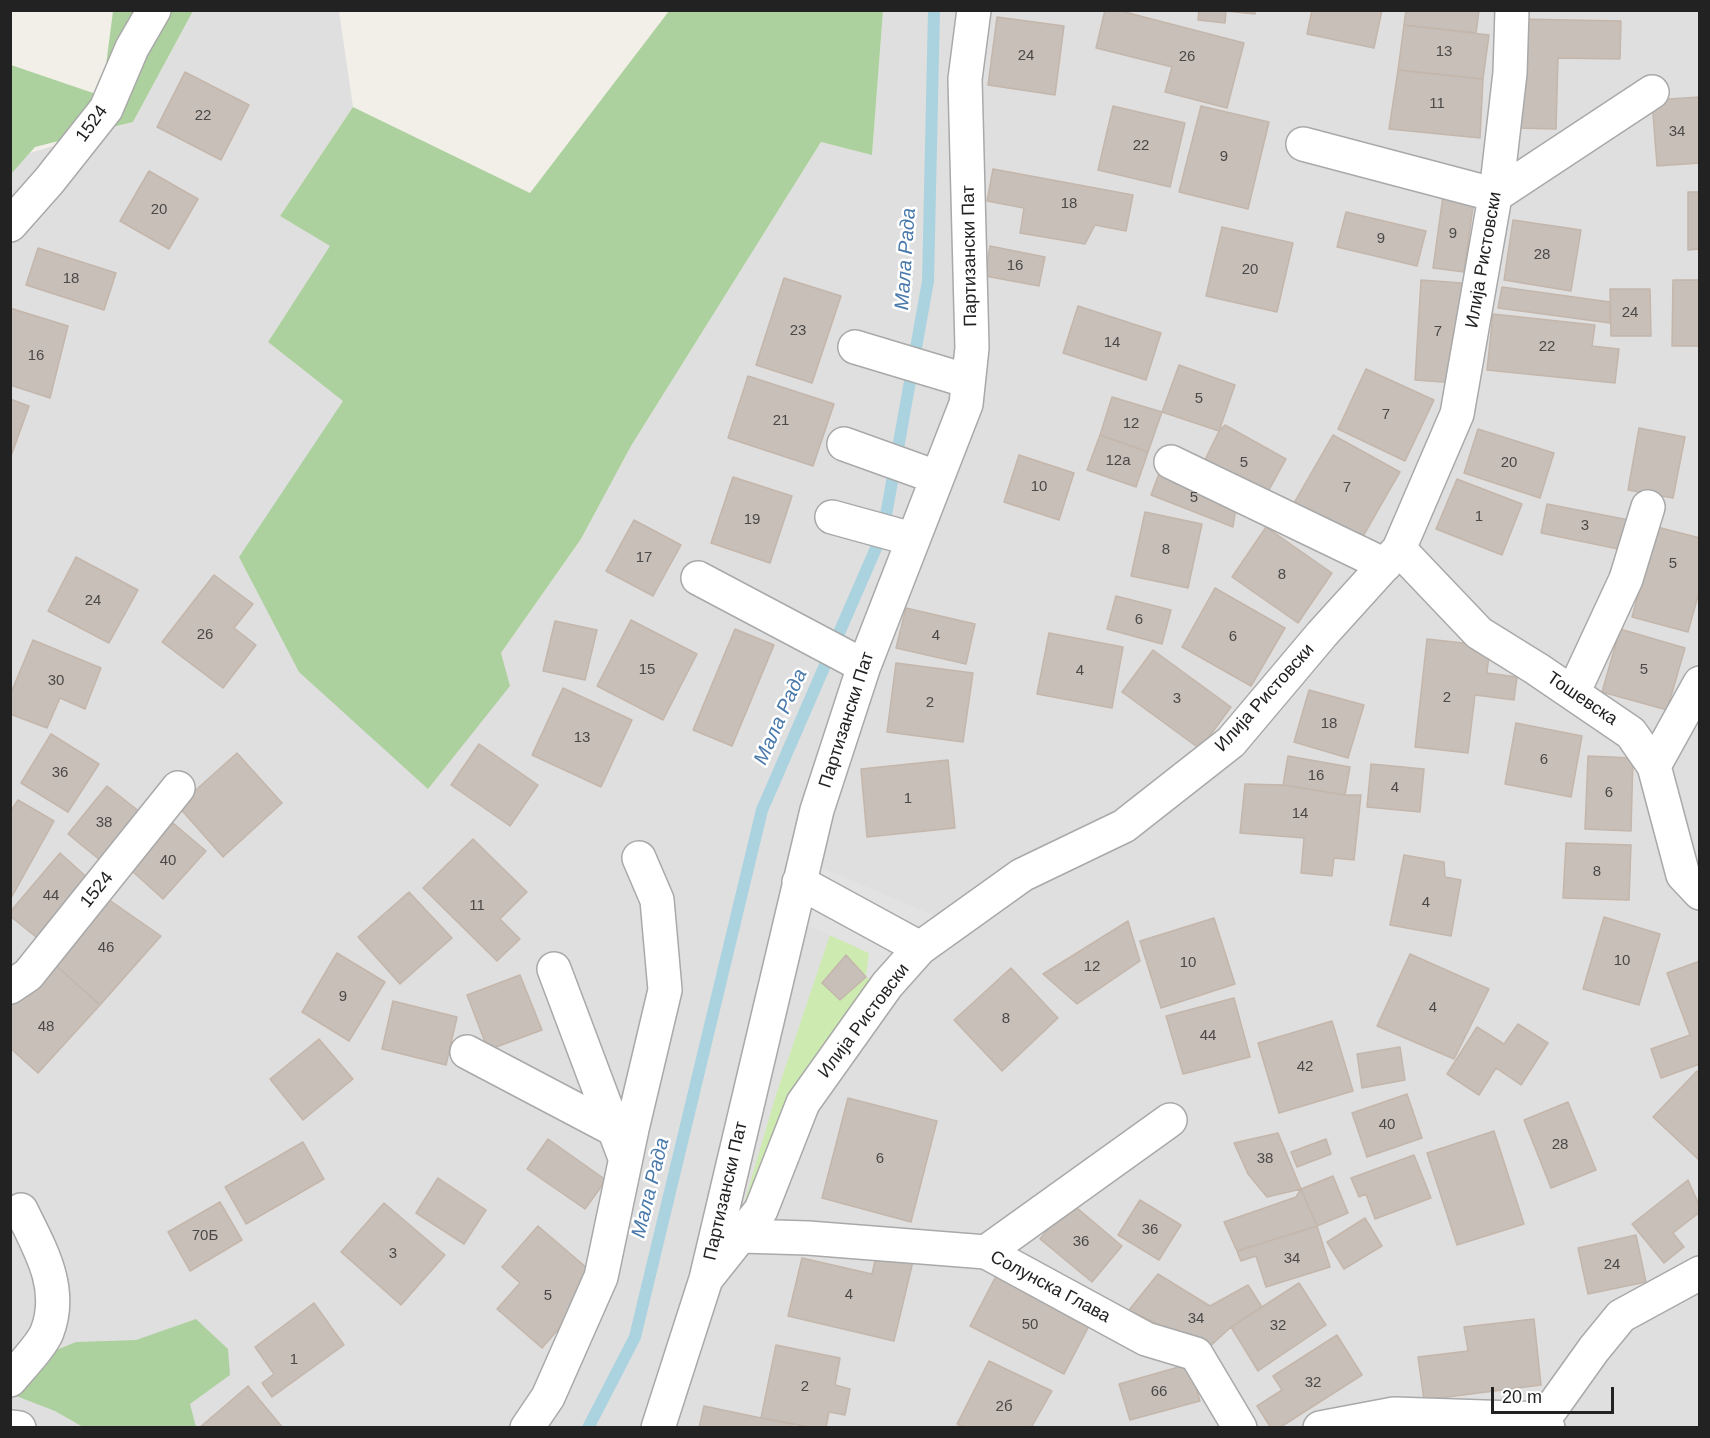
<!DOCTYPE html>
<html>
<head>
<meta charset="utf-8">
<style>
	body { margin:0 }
	#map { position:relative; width:1710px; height:1438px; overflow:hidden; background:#f2efe9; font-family:Helvetica,sans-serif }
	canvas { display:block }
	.frame { position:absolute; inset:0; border:12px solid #222; pointer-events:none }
	.scale { position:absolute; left:1491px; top:1387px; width:123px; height:27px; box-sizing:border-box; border:3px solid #222; border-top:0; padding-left:8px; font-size:18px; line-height:21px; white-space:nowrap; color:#222; -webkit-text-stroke:4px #fff; paint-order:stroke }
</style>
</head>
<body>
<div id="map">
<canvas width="1710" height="1438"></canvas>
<div class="frame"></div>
<div class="scale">20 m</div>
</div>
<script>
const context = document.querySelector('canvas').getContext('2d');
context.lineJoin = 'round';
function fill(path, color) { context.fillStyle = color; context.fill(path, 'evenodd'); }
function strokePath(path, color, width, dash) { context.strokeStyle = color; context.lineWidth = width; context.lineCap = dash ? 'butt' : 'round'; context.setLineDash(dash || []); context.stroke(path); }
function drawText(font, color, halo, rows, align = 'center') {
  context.font = font + ' Helvetica,sans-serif'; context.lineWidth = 5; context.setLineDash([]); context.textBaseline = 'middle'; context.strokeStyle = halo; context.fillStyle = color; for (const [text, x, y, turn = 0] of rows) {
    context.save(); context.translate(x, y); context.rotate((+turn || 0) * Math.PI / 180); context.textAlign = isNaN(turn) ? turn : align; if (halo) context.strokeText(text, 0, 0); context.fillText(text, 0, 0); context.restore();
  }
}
const residential = new Path2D(`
	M 193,11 L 339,11 L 353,107 L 280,216 L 331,246 L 268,342 L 344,401 L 240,557 L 501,653 L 581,539 L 631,446 L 821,142 L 872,154 L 883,11 L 1699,11 L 1699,1427 L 11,1428 L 10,159 L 133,122 Z`);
const grass = new Path2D(`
	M 830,935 L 869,953 L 887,985 L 738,1224 L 776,1095 Z`);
const forest = new Path2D(`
	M 113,11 L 193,11 L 133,122 L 35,147 L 11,174 L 11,65 L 102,96 Z
	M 669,11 L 883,11 L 872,155 L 821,142 L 631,446 L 581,539 L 501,653 L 510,686 L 428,789 L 299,672 L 239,557 L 343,401 L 268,342 L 330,246 L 280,216 L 353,107 L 530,193 Z
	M 196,1319 L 228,1349 L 230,1375 L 190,1404 L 196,1427 L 83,1427 L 55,1411 L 11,1394 L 34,1359 L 76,1342 L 136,1340 Z`);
const parking = new Path2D(`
	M 804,860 L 954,924 L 887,985 L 866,977 L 869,953 L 790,917 Z`);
const stream = new Path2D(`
	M 588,1428 L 635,1337 L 762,810 L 883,532 L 928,281 L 934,10`);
const building = new Path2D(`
	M 1105,10 L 1117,10 L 1244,43 L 1227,108 L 1165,92 L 1172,67 L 1096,48 Z
	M 1199,10 L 1255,10 L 1255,14 L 1226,11 L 1225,23 L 1198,20 Z
	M 1312,10 L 1382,10 L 1374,48 L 1307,34 Z
	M 1406,10 L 1479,10 L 1476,33 L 1404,25 Z
	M 997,17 L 1064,26 L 1055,95 L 988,85 Z
	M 1518,19 L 1621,21 L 1620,59 L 1558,58 L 1556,129 L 1515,128 Z
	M 1404,25 L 1489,35 L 1483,79 L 1398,70 Z
	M 1398,70 L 1483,79 L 1480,138 L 1389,129 Z
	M 185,72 L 249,105 L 221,160 L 157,127 Z
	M 1700,97 L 1700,163 L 1657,166 L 1652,100 Z
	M 1113,106 L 1185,123 L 1170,187 L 1098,170 Z
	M 1201,106 L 1269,122 L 1248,209 L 1179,192 Z
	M 993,169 L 1133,195 L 1126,231 L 1095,225 L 1085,244 L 1020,233 L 1024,208 L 987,201 Z
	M 149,171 L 198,199 L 169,249 L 120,221 Z
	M 1688,192 L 1700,192 L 1700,249 L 1688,250 Z
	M 1443,196 L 1474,200 L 1464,272 L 1433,268 Z
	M 1346,212 L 1426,231 L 1417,266 L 1337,247 Z
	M 1513,220 L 1581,230 L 1571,291 L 1504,280 Z
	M 1222,227 L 1293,243 L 1277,312 L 1206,296 Z
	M 990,246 L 1045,257 L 1039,286 L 985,276 Z
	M 38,248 L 116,273 L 104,310 L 26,285 Z
	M 784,278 L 841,296 L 812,383 L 756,365 Z
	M 1421,280 L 1462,283 L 1456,383 L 1415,380 Z
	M 1673,280 L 1700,280 L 1700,346 L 1672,346 Z
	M 1502,287 L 1610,302 L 1610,323 L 1498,308 Z
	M 1610,289 L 1650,289 L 1651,336 L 1611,336 Z
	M 1078,306 L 1161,333 L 1146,380 L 1063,353 Z
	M 10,308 L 68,326 L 50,398 L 10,385 Z
	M 1493,314 L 1595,325 L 1592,346 L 1619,349 L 1615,383 L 1487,370 Z
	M 1179,365 L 1235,385 L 1219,431 L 1162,412 Z
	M 1366,369 L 1434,400 L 1405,461 L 1338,429 Z
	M 748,376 L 834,404 L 813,466 L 728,438 Z
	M 1112,397 L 1162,412 L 1148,452 L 1100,435 Z
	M 10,399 L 29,406 L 10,459 Z
	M 1225,425 L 1286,459 L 1264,499 L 1202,466 L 1219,431 Z
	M 1639,428 L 1685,437 L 1673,498 L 1628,490 Z
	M 1478,429 L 1554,453 L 1540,498 L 1464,473 Z
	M 1100,435 L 1148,452 L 1136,487 L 1087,470 Z
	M 1333,435 L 1400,472 L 1361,540 L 1294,503 Z
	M 1019,455 L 1074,473 L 1059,520 L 1004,502 Z
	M 1160,471 L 1237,501 L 1233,527 L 1151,495 Z
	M 733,477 L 792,496 L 770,563 L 711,543 Z
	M 1457,479 L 1522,504 L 1502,555 L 1436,529 Z
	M 1547,504 L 1629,520 L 1623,550 L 1541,533 Z
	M 1145,512 L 1202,524 L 1188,588 L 1131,576 Z
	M 634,520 L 681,545 L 653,596 L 606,571 Z
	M 1266,527 L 1332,573 L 1298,623 L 1232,577 Z
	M 1657,527 L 1700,538 L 1700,589 L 1688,632 L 1632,617 Z
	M 76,557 L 138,590 L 109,643 L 48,611 Z
	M 214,575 L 253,604 L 234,628 L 256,645 L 223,688 L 162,642 Z
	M 1215,588 L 1285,628 L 1251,686 L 1182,647 Z
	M 1116,596 L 1171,610 L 1162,644 L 1107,629 Z
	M 906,608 L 975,624 L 966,664 L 896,648 Z
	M 631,620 L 697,654 L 663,720 L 597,686 Z
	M 555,621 L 597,630 L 585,680 L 543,671 Z
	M 735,629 L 774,645 L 732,746 L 693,730 Z
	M 1620,629 L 1685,648 L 1667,710 L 1602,692 Z
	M 1049,633 L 1123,647 L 1112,708 L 1037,694 Z
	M 1427,639 L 1490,646 L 1487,673 L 1517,677 L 1514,700 L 1475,695 L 1468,753 L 1415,747 Z
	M 33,640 L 101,668 L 85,709 L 60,698 L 47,728 L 10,714 L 10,695 Z
	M 1153,650 L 1231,707 L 1200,749 L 1122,692 Z
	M 896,663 L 973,673 L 963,742 L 887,732 Z
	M 563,688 L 632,720 L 601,787 L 532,755 Z
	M 1309,690 L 1364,705 L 1348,758 L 1294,742 Z
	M 1516,723 L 1582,736 L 1571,797 L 1505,784 Z
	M 51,734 L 99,764 L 68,812 L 21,783 Z
	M 479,744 L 538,785 L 510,826 L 451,785 Z
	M 237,753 L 282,803 L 223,857 L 178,806 Z
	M 1288,756 L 1350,767 L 1345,795 L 1283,785 Z
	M 1588,756 L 1633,758 L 1631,831 L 1585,829 Z
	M 948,760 L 955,828 L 867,837 L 861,769 Z
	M 1371,764 L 1424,769 L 1420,812 L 1367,807 Z
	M 1245,784 L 1283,785 L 1345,795 L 1361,795 L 1354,860 L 1334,858 L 1332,876 L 1301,873 L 1304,838 L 1240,833 Z
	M 107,786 L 140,812 L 101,861 L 68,834 Z
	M 18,800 L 54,821 L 10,900 L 10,812 Z
	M 173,823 L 206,851 L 163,899 L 131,870 Z
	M 473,839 L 527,892 L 500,919 L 520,939 L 497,961 L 423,888 Z
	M 1566,843 L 1631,845 L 1629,900 L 1563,898 Z
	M 60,853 L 91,881 L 41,941 L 10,916 L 10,912 Z
	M 1404,855 L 1444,862 L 1445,877 L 1461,880 L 1451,936 L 1390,925 Z
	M 409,892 L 452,938 L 400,984 L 358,937 Z
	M 105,897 L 161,936 L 100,1005 L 50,960 Z
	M 1604,917 L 1660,934 L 1639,1005 L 1583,989 Z
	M 1214,918 L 1235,984 L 1161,1008 L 1140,941 Z
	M 1128,921 L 1140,961 L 1077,1004 L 1043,974 Z
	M 337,953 L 385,982 L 349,1041 L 302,1012 Z
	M 1410,954 L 1489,989 L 1454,1059 L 1377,1026 Z
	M 846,955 L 866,977 L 840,1000 L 822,983 Z
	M 50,960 L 100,1005 L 38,1073 L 10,1048 L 10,1003 Z
	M 1700,961 L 1700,1064 L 1661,1078 L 1651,1049 L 1690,1035 L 1667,973 Z
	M 1011,968 L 1058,1018 L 1002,1071 L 954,1020 Z
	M 520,975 L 542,1030 L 488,1050 L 467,995 Z
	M 1234,998 L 1250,1057 L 1183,1074 L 1166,1016 Z
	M 393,1001 L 457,1017 L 446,1065 L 382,1049 Z
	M 1332,1021 L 1353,1091 L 1279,1113 L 1258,1043 Z
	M 1518,1024 L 1548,1043 L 1521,1085 L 1496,1068 L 1479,1095 L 1447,1074 L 1477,1027 L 1504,1044 Z
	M 319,1039 L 353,1079 L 303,1120 L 270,1079 Z
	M 1400,1047 L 1405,1080 L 1362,1088 L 1357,1054 Z
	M 1697,1071 L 1700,1074 L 1700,1161 L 1653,1117 Z
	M 1407,1094 L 1422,1138 L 1367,1157 L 1352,1113 Z
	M 848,1098 L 937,1121 L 911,1222 L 822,1198 Z
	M 1568,1102 L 1596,1170 L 1551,1188 L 1524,1120 Z
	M 1494,1131 L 1524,1224 L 1457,1245 L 1427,1153 Z
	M 1278,1133 L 1301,1189 L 1267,1197 L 1248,1174 L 1234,1143 Z
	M 548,1139 L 606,1180 L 585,1209 L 527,1169 Z
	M 1326,1139 L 1331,1154 L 1297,1167 L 1291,1152 Z
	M 303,1142 L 324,1179 L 246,1224 L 225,1187 Z
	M 1414,1155 L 1431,1198 L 1375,1219 L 1366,1194 L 1359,1197 L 1351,1178 Z
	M 1333,1176 L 1348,1213 L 1317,1226 L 1301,1189 Z
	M 438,1178 L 486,1210 L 464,1244 L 416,1213 Z
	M 1688,1180 L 1700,1207 L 1700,1212 L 1673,1233 L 1684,1247 L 1664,1263 L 1632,1224 Z
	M 1301,1189 L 1317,1226 L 1237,1251 L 1224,1222 L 1296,1197 Z
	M 1140,1200 L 1181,1225 L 1159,1260 L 1118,1235 Z
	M 220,1202 L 242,1240 L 190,1271 L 168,1232 Z
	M 1070,1202 L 1122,1246 L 1092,1282 L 1040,1239 Z
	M 384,1203 L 445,1255 L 401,1305 L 341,1252 Z
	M 1365,1218 L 1382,1246 L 1344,1269 L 1327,1242 Z
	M 538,1226 L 601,1280 L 542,1348 L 497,1309 L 520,1283 L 502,1267 Z
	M 1317,1226 L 1330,1267 L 1266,1287 L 1256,1256 L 1241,1261 L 1237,1251 Z
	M 1636,1235 L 1646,1282 L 1588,1294 L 1578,1248 Z
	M 878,1248 L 914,1257 L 894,1341 L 788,1316 L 802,1258 L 872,1274 Z
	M 1158,1274 L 1210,1306 L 1248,1285 L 1262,1307 L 1231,1327 L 1207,1349 L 1129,1310 Z
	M 996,1276 L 1090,1324 L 1064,1374 L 970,1326 Z
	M 1299,1283 L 1326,1325 L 1258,1371 L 1231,1327 Z
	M 314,1303 L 344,1345 L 272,1397 L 262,1383 L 274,1374 L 255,1347 Z
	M 1534,1319 L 1541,1385 L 1424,1400 L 1418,1357 L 1468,1351 L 1464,1327 Z
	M 1337,1335 L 1362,1375 L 1279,1428 L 1271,1428 L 1257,1406 L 1282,1390 L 1273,1376 Z
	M 776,1345 L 840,1358 L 835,1385 L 850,1389 L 845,1415 L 829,1412 L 826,1428 L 813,1428 L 761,1418 Z
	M 989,1361 L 1052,1391 L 1031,1428 L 965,1428 L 957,1424 Z
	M 1189,1364 L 1200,1401 L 1130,1420 L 1119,1384 Z
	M 248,1386 L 283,1428 L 199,1428 Z
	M 704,1406 L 761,1418 L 795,1424 L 793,1428 L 699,1428 Z`);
const minor = new Path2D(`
	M 1303,144 L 1496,195 L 1652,92
	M 10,225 L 49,181 L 106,109 L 132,48 L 154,10
	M 855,347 L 968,381
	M 844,444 L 936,477
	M 1171,462 L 1385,565
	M 832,517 L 912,539
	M 1399,549 L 1479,633 L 1537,669 L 1631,733 L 1654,766 L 1683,875 L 1700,893
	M 698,578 L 864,666
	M 1573,693 L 1626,579 L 1648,507
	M 1654,766 L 1700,683
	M 799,882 L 920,948
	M 554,969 L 625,1158
	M 10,987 L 28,975 L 178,788
	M 467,1052 L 615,1130
	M 741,1236 L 808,1238 L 986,1252 L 1146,1339 L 1196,1354 L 1240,1428
	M 986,1252 L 1170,1120
	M 706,1279 L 761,1210 L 803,1103 L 887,985 L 920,948 L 1022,875 L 1124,826 L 1231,742 L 1322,634 L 1399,549 L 1457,414 L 1497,185 L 1510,73 L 1512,10
	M 10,1380 C 20,1368 42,1345 47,1332 C 64,1288 40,1249 21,1210
	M 10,1427 L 19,1428
	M 527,1428 L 548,1397 L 601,1277 L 632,1129 L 665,990 L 657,900 L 639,858
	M 658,1428 L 706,1279 L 817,810 L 864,666 L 966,404 L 972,348 L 965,79 L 974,10
	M 1320,1428 L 1394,1414 L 1544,1419
	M 1548,1428 L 1544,1419 L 1594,1349 L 1621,1316 L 1700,1273`);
const numberNames = [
	["13",1444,52],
	["24",1026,56],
	["26",1187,57],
	["11",1437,104],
	["22",203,116],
	["34",1677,132],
	["22",1141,146],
	["9",1224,157],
	["18",1069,204],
	["20",159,210],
	["9",1453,234],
	["9",1381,239],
	["28",1542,255],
	["16",1015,266],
	["20",1250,270],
	["18",71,279],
	["24",1630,313],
	["23",798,331],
	["7",1438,332],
	["14",1112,343],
	["22",1547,347],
	["16",36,356],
	["5",1199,399],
	["7",1386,415],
	["21",781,421],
	["12",1131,424],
	["12а",1118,461],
	["5",1244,463],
	["20",1509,463],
	["10",1039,487],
	["7",1347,488],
	["5",1194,498],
	["1",1479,517],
	["19",752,520],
	["3",1585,526],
	["8",1166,550],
	["17",644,558],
	["5",1673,564],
	["8",1282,575],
	["24",93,601],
	["6",1139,620],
	["26",205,635],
	["4",936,636],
	["6",1233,637],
	["15",647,670],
	["5",1644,670],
	["4",1080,671],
	["30",56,681],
	["2",1447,698],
	["3",1177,699],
	["2",930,703],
	["18",1329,724],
	["13",582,738],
	["6",1544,760],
	["36",60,773],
	["16",1316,776],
	["4",1395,788],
	["6",1609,793],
	["1",908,799],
	["14",1300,814],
	["38",104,823],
	["40",168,861],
	["8",1597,872],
	["44",51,896],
	["4",1426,903],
	["11",477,906],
	["46",106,948],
	["10",1622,961],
	["10",1188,963],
	["12",1092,967],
	["9",343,997],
	["4",1433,1008],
	["8",1006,1019],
	["48",46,1027],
	["44",1208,1036],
	["42",1305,1067],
	["40",1387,1125],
	["28",1560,1145],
	["6",880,1159],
	["38",1265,1159],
	["36",1150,1230],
	["70Б",205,1236],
	["36",1081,1242],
	["3",393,1254],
	["34",1292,1259],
	["24",1612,1265],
	["4",849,1295],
	["5",548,1296],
	["34",1196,1319],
	["50",1030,1325],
	["32",1278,1326],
	["1",294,1360],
	["32",1313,1383],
	["2",805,1387],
	["66",1159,1392],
	["2б",1004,1407]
];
const streetNames = [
	["1524",92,124,-54],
	["Партизански Пат",970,256,-91],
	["Илија Ристовски",1484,260,-80],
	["Илија Ристовски",1265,698,-48],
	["Тошевска",1582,699,34],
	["Партизански Пат",847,720,-72],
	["1524",97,890,-51],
	["Илија Ристовски",864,1021,-53],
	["Партизански Пат",726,1191,-77],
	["Солунска Глава",1050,1287,28]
];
const waterNames = [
	["Мала Рада",906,259,-86],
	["Мала Рада",781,717,-66],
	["Мала Рада",651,1188,-76]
];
fill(residential, '#e0dfdf');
fill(grass, '#cdebb0');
fill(forest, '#add19e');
fill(parking, '#e2e2e2');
strokePath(stream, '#aad3df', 12);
fill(building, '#c7bfb8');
strokePath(building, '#c4b6ab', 1.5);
strokePath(minor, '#a9a9a9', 36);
strokePath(minor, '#fff', 33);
drawText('15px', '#4b4948', null, numberNames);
drawText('18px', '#222', '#fff', streetNames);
drawText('italic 20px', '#4a7aab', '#fff', waterNames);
</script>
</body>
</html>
